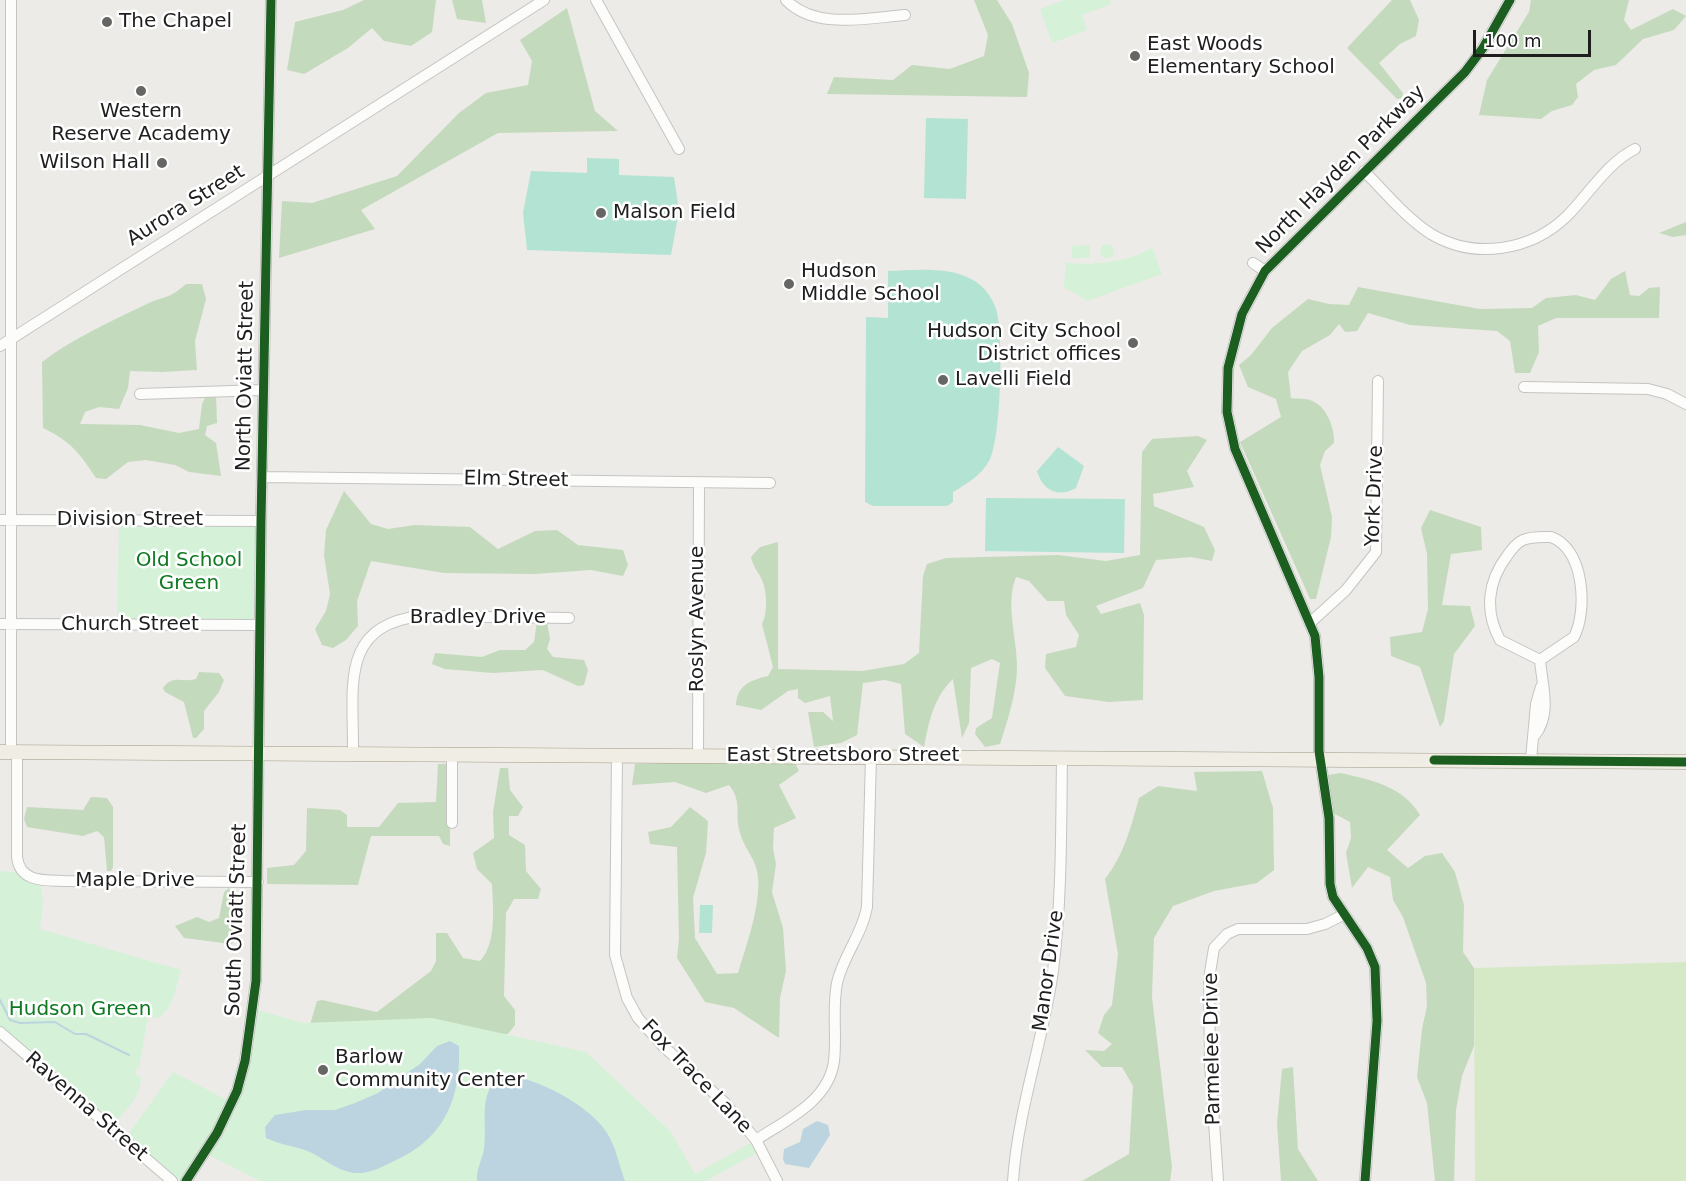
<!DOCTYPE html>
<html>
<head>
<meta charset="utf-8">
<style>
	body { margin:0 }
	#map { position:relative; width:1686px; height:1181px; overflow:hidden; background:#ecebe7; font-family:"DejaVu Sans",sans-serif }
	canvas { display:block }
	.scale { position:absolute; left:1473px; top:30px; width:118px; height:27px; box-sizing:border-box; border:3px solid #1e1e1e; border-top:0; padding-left:8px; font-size:18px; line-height:21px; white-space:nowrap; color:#1e1e1e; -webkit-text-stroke:4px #fff; paint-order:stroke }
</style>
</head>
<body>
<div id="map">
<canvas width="1686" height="1181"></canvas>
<div class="scale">100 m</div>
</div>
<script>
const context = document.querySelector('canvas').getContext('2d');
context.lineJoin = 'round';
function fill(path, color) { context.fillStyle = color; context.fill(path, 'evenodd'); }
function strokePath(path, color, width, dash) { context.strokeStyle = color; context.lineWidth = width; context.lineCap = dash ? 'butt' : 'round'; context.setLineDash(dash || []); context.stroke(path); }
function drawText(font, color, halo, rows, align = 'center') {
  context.font = font + ' "DejaVu Sans",sans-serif'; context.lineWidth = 5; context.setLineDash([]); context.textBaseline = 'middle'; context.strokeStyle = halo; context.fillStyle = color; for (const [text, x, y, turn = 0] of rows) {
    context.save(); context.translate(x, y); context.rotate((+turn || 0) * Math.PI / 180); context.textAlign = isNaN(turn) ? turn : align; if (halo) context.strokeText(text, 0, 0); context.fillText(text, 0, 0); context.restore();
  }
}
const grass = new Path2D(`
	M 1686,962 L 1686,1181 L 1475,1181 L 1474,968 Z`);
const forest = new Path2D(`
	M 364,0 L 436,0 L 432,32 L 411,46 L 384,41 L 372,28 L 348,48 L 304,74 L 287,70 L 295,22 L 343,10 Z
	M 452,0 L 482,0 L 486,23 L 457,19 Z
	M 974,0 L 997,0 L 1012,24 L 1029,73 L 1027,97 L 827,94 L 834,77 L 893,80 L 912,65 L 950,69 L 984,56 L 988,35 Z
	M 1392,0 L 1410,0 L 1419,20 L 1416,36 L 1400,44 L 1379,63 L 1403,93 L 1402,98 L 1397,99 L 1347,48 Z
	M 1531,0 L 1629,0 L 1624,20 L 1631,30 L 1673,9 L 1686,16 L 1674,30 L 1643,39 L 1616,65 L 1594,70 L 1576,84 L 1578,97 L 1572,105 L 1552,111 L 1541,119 L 1479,115 L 1487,80 L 1529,12 Z
	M 567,8 L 595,111 L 618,131 L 498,133 L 361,210 L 375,229 L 279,258 L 282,201 L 312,203 L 397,176 L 459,113 L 486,93 L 528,85 L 532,61 L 520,40 Z
	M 1686,222 L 1686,235 L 1673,237 L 1659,233 Z
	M 1625,271 L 1630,295 L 1639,296 L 1649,288 L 1660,287 L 1659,318 L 1556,318 L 1538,326 L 1539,352 L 1530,373 L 1515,373 L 1510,341 L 1497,331 L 1410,325 L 1368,313 L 1357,331 L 1345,332 L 1339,324 L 1330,335 L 1302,351 L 1288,372 L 1291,398 C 1296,399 1304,398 1310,400 C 1326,405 1335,427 1334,443 L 1325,451 L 1320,465 L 1332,517 L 1331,537 L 1316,599 L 1310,599 L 1240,442 L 1281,417 L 1276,399 L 1248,387 L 1239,365 L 1251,355 L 1272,328 L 1308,299 L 1329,304 L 1349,305 L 1358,287 L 1480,309 L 1532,308 L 1546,298 L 1576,295 L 1595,300 L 1611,279 Z
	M 186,284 L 202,284 L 206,299 L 195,341 L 197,370 L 162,372 L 130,371 L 128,388 L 119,409 L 99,407 L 85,412 L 80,424 L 140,425 L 179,433 L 199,429 L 202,404 L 207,394 L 216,394 L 217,423 L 207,426 L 205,435 L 216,443 L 221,476 L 189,472 L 175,465 L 146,460 L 128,462 L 106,479 L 96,478 C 79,452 71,442 43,428 L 42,362 C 74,338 109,322 145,305 C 164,295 167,301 186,284 Z
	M 1198,436 L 1207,440 L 1187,471 L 1194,487 L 1153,494 L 1154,506 L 1204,527 L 1215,550 L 1212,561 L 1191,557 L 1156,560 L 1143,588 L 1096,606 L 1101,614 L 1140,603 L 1144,615 L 1143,700 L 1109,702 L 1065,696 L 1045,668 L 1046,654 L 1076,647 L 1079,635 L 1066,615 L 1064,601 L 1047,601 L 1029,581 L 1016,577 C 1005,604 1017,637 1017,666 C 1017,692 1008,719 1000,744 L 985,747 L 975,734 L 976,728 L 992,718 L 1000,663 L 992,659 L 971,668 L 969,723 L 962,738 L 953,679 C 934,697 929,721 924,747 L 905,734 L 901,684 L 885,680 L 863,683 L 857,735 L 841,743 L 814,747 L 808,712 L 823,712 L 833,721 L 830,696 L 805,703 L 798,698 L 798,689 L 788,691 L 761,710 L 736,705 C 737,685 751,680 768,676 L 773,667 L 762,624 C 768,613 767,591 762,580 C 758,571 753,567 751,557 L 760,547 L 778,542 L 778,669 L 862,671 L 904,664 L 919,653 L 923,576 L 927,564 L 946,558 L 1058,555 L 1106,561 L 1140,555 L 1142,452 L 1152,439 Z
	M 344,491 L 371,524 L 388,529 L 415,525 L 470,527 L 498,549 L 535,531 L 557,530 L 578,545 L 623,550 L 628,565 L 623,576 L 591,570 L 535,574 L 444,573 L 371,561 L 357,601 L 358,626 L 346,640 L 333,648 L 322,645 L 315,629 L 326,611 L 330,594 L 324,555 L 326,530 Z
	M 1430,510 L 1481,527 L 1482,550 L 1451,554 L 1442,605 L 1470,606 L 1475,626 L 1454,654 L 1444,721 L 1440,727 L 1420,667 L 1391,656 L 1390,637 L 1422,632 L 1428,609 L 1427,554 L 1421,528 Z
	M 537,621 L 547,622 L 550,639 L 547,649 L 553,657 L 584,660 L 588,670 L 584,685 L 578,686 L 543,670 L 493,673 L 445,669 L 432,664 L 435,653 L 482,657 L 500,650 L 525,650 L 534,642 Z
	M 199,672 L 219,673 L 224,680 L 219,692 L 204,711 L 204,729 L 196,738 L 193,738 L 184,702 L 165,692 L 163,688 C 173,674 182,683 196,679 Z
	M 793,759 L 799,771 L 779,785 L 796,818 L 774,828 L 773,848 L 776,864 L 772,892 L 783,928 L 786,971 L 780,998 L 779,1038 L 734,1008 L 705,1002 L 677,958 L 679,939 L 677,847 L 650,844 L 648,832 L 671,827 L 690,807 L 708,821 L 706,853 L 693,898 L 695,938 L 717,974 L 738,973 C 746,946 765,895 756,867 C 752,855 743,845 740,833 C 734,812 743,803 729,785 L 706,793 L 675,782 L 632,785 L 635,764 Z
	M 438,764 L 450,764 L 450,846 L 443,844 L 439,836 L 371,836 L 358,885 L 267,884 L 267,868 L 294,865 L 306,851 L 307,808 L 340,810 L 347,815 L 347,827 L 379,827 L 398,803 L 436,802 Z
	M 500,768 L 508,768 L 510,790 L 523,807 L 518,816 L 509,816 L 509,835 L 525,845 L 526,871 L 541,889 L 538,899 L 514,899 L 506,913 L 504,996 L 515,1010 L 515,1025 L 508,1034 L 466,1038 L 310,1025 L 317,1001 L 322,1000 L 377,1012 L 431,971 L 436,961 L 436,933 L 447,933 L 463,958 L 480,961 C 497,943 493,907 492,884 L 477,869 L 473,853 L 494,838 L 493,812 Z
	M 1262,771 L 1273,808 L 1274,870 L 1257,883 L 1214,891 L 1173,906 L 1154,938 L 1152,997 L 1172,1167 L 1170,1181 L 1082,1181 L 1129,1154 L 1133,1086 L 1122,1067 L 1102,1067 L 1085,1050 L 1104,1051 L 1112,1044 L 1098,1033 L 1104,1015 L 1112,1005 L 1118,954 L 1105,879 C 1124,855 1131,827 1139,798 L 1158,786 L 1197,791 L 1194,772 Z
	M 1341,773 C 1371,780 1403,786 1420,815 L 1387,850 L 1408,868 L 1425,856 L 1442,853 L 1455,872 L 1464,905 L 1463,952 L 1474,968 L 1474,1046 L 1462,1076 L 1456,1110 L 1454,1181 L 1435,1181 L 1427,1103 L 1417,1077 L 1422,1029 L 1427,1006 L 1426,983 L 1403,917 L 1393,900 L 1390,877 L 1368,867 L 1352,888 L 1346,853 L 1351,838 L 1350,822 L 1333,813 L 1328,775 Z
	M 91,797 L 107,798 L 113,807 L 113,867 L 111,871 L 107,871 L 104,837 L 97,831 L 83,836 L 27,827 L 24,819 L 27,807 L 83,810 Z
	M 229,888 C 239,904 242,920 239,938 L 231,944 L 184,938 L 175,926 L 197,917 L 209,922 L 219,918 L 224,892 Z
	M 1293,1067 L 1298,1149 L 1318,1181 L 1281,1181 L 1277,1123 L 1282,1069 Z`);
const park = new Path2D(`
	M 1064,0 L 1110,0 L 1111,4 L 1082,15 L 1087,30 L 1052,43 L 1040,9 Z
	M1100 251a7 7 0 1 1 14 0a7 7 0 1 1-14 0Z
	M 1090,245 L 1090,258 L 1072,258 L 1072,246 Z
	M 1152,247 L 1162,274 L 1087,301 L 1064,287 L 1066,262 C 1087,267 1135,261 1152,247 Z
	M 119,520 L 261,521 L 260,625 L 117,624 Z
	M 0,871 L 18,873 L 21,877 L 41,885 L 43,902 L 40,929 L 181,970 C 176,987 174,1006 159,1018 L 148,1016 L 139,1068 L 136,1068 L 135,1074 L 141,1078 C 141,1098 122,1114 110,1128 L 0,1032 Z
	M 253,1009 L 304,1023 L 432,1018 L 586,1052 L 671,1132 L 695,1174 L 756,1140 L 762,1150 L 706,1181 L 260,1181 L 205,1153 L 186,1181 L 173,1181 L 124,1140 L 173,1072 L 231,1102 Z`);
const pitch = new Path2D(`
	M 926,118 L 968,119 L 966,199 L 924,198 Z
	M 587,158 L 619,159 L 619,175 L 674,177 L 679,211 L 671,255 L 527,250 L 523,213 L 531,171 L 587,173 Z
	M 888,271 C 914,270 950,266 973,280 C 984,286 992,297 996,309 C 1004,332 1001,438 990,459 C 982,475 968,483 953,492 L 953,502 L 947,506 L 873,506 L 865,502 L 866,317 L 888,318 Z
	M 1058,447 L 1084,466 L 1076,488 C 1058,498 1043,491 1037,471 Z
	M 986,498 L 1125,499 L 1124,553 L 985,551 Z
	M 700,905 L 713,905 L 712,933 L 699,933 Z`);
const water = new Path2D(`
	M 450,1041 L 459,1046 C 461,1099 444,1139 394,1161 C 384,1166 371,1173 360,1173 C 341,1174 326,1160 310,1152 C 296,1146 280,1145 266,1138 L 265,1127 L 275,1115 L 306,1110 L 335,1110 L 355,1103 L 378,1093 L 420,1064 L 437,1046 Z
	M 504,1075 C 534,1076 591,1106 607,1133 C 616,1147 619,1165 625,1181 L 477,1181 C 476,1170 482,1160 484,1149 C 488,1124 476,1089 504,1075 Z
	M 817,1121 L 828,1125 L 830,1135 L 809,1168 L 785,1164 L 783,1159 L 784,1149 L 800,1142 L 803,1129 Z`);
const stream = new Path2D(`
	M 0,1000 L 10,1020 L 20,1023 L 55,1022 L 75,1034 L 86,1034 L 129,1055`);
const minor = new Path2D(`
	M 11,0 L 11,753
	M 596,0 L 679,149
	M 786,0 C 815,30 867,18 905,15
	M 1364,171 C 1385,192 1406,218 1431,234 C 1475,260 1531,251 1567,216 C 1589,194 1607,163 1635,149
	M 1253,263 L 1265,271
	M 0,346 L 544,0
	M 1524,387 L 1648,389 L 1667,394 L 1686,404
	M 140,394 L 263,390
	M 262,477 L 770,483
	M 0,520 L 261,521
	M 1551,537 C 1584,548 1588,610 1574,637 L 1540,660 L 1500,640 C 1484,611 1488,581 1507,556 C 1511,550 1516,543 1523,540 C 1532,536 1542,537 1551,537 Z
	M 1311,622 L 1346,590 L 1376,552 L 1378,381
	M 0,624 L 260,625
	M 1535,735 C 1552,714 1542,685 1540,660
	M 17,753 L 17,857 C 20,883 45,880 65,881 L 258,882
	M 353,754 C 354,689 338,625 421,616 L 569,618
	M 452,754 L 452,823
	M 617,755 L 615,955 L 627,998 L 638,1018 L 662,1045 L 726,1104 L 756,1140 L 777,1181
	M 698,756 L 699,483
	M 1531,760 L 1536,704 L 1541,687
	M 0,1032 L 172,1181
	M 756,1140 C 786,1120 829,1101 834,1061 C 837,1036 832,1009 837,983 C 843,956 862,935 867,907 L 871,756
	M 186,1181 L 217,1133 L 237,1091 L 245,1061 L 256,981 L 261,521 L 271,0
	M 1013,1181 C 1018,1109 1043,1042 1053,971 C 1062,900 1061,828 1062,757
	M 1218,1181 L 1210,1063 L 1209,979 L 1214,948 L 1227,934 L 1238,929 L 1307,929 L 1325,924 L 1343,915
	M 1365,1181 L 1377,1021 L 1375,967 L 1367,948 L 1333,897 L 1330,884 L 1329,818 L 1319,751 L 1319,677 L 1315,636 L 1235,449 L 1227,412 L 1228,368 L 1242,314 L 1265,271 L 1465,72 L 1483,48 L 1510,0`);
const major = new Path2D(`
	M 0,752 L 1686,762`);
const cycleway = new Path2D(`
	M 1434,760 L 1686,762
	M 186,1181 L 217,1133 L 237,1091 L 245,1061 L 256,981 L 261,521 L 271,0
	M 1365,1181 L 1377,1021 L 1375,967 L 1367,948 L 1333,897 L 1330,884 L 1329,818 L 1319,751 L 1319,677 L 1315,636 L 1235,449 L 1227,412 L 1228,368 L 1242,314 L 1265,271 L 1465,72 L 1483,48 L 1510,0`);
const markers = [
	[107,22,6,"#666664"],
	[1135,56,6,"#666664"],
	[141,91,6,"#666664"],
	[162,163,6,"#666664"],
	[601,213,6,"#666664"],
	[789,284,6,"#666664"],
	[1133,343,6,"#666664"],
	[943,380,6,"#666664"],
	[323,1070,6,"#666664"]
];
const poiNames = [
	["The Chapel",119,22],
	["East Woods",1147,45],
	["Elementary School",1147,68],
	["Western",141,112,"center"],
	["Reserve Academy",141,135,"center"],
	["Wilson Hall",150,163,"right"],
	["Malson Field",613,213],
	["Hudson",801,272],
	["Middle School",801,295],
	["Hudson City School",1121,332,"right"],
	["District offices",1121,355,"right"],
	["Lavelli Field",955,380],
	["Barlow",335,1058],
	["Community Center",335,1081]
];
const streetNames = [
	["North Hayden Parkway",1341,170,-45],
	["Aurora Street",186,206,-32],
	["North Oviatt Street",246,376,-89],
	["Elm Street",516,480,1],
	["York Drive",1375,496,-88],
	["Division Street",130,520],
	["Bradley Drive",478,618],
	["Roslyn Avenue",698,619,-90],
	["Church Street",130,625],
	["East Streetsboro Street",843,756],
	["Maple Drive",135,881],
	["South Oviatt Street",237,920,-88],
	["Manor Drive",1049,971,-82],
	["Parmelee Drive",1213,1049,-91],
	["Fox Trace Lane",696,1077,46],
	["Ravenna Street",86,1107,41]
];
const parkNames = [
	["Old School",189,561],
	["Green",189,584],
	["Hudson Green",80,1010]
];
fill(grass, '#d5e9c6');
fill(forest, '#c4dabd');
fill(park, '#d5f2d8');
fill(pitch, '#b3e3d3');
fill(water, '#bbd4df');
strokePath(stream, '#bbd4df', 2);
strokePath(minor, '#c5c4c3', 12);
strokePath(major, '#a29b84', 15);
strokePath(minor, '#fcfcfb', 10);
strokePath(major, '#f0ede5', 14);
strokePath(cycleway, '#1b5e20', 9);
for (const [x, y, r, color] of markers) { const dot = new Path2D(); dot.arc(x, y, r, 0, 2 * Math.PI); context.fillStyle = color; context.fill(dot); strokePath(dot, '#fff', 2); }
drawText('20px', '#1e1e1e', '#fff', poiNames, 'left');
drawText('20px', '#1e1e1e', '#fff', streetNames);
drawText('20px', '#0f7922', '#fff', parkNames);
</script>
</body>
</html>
